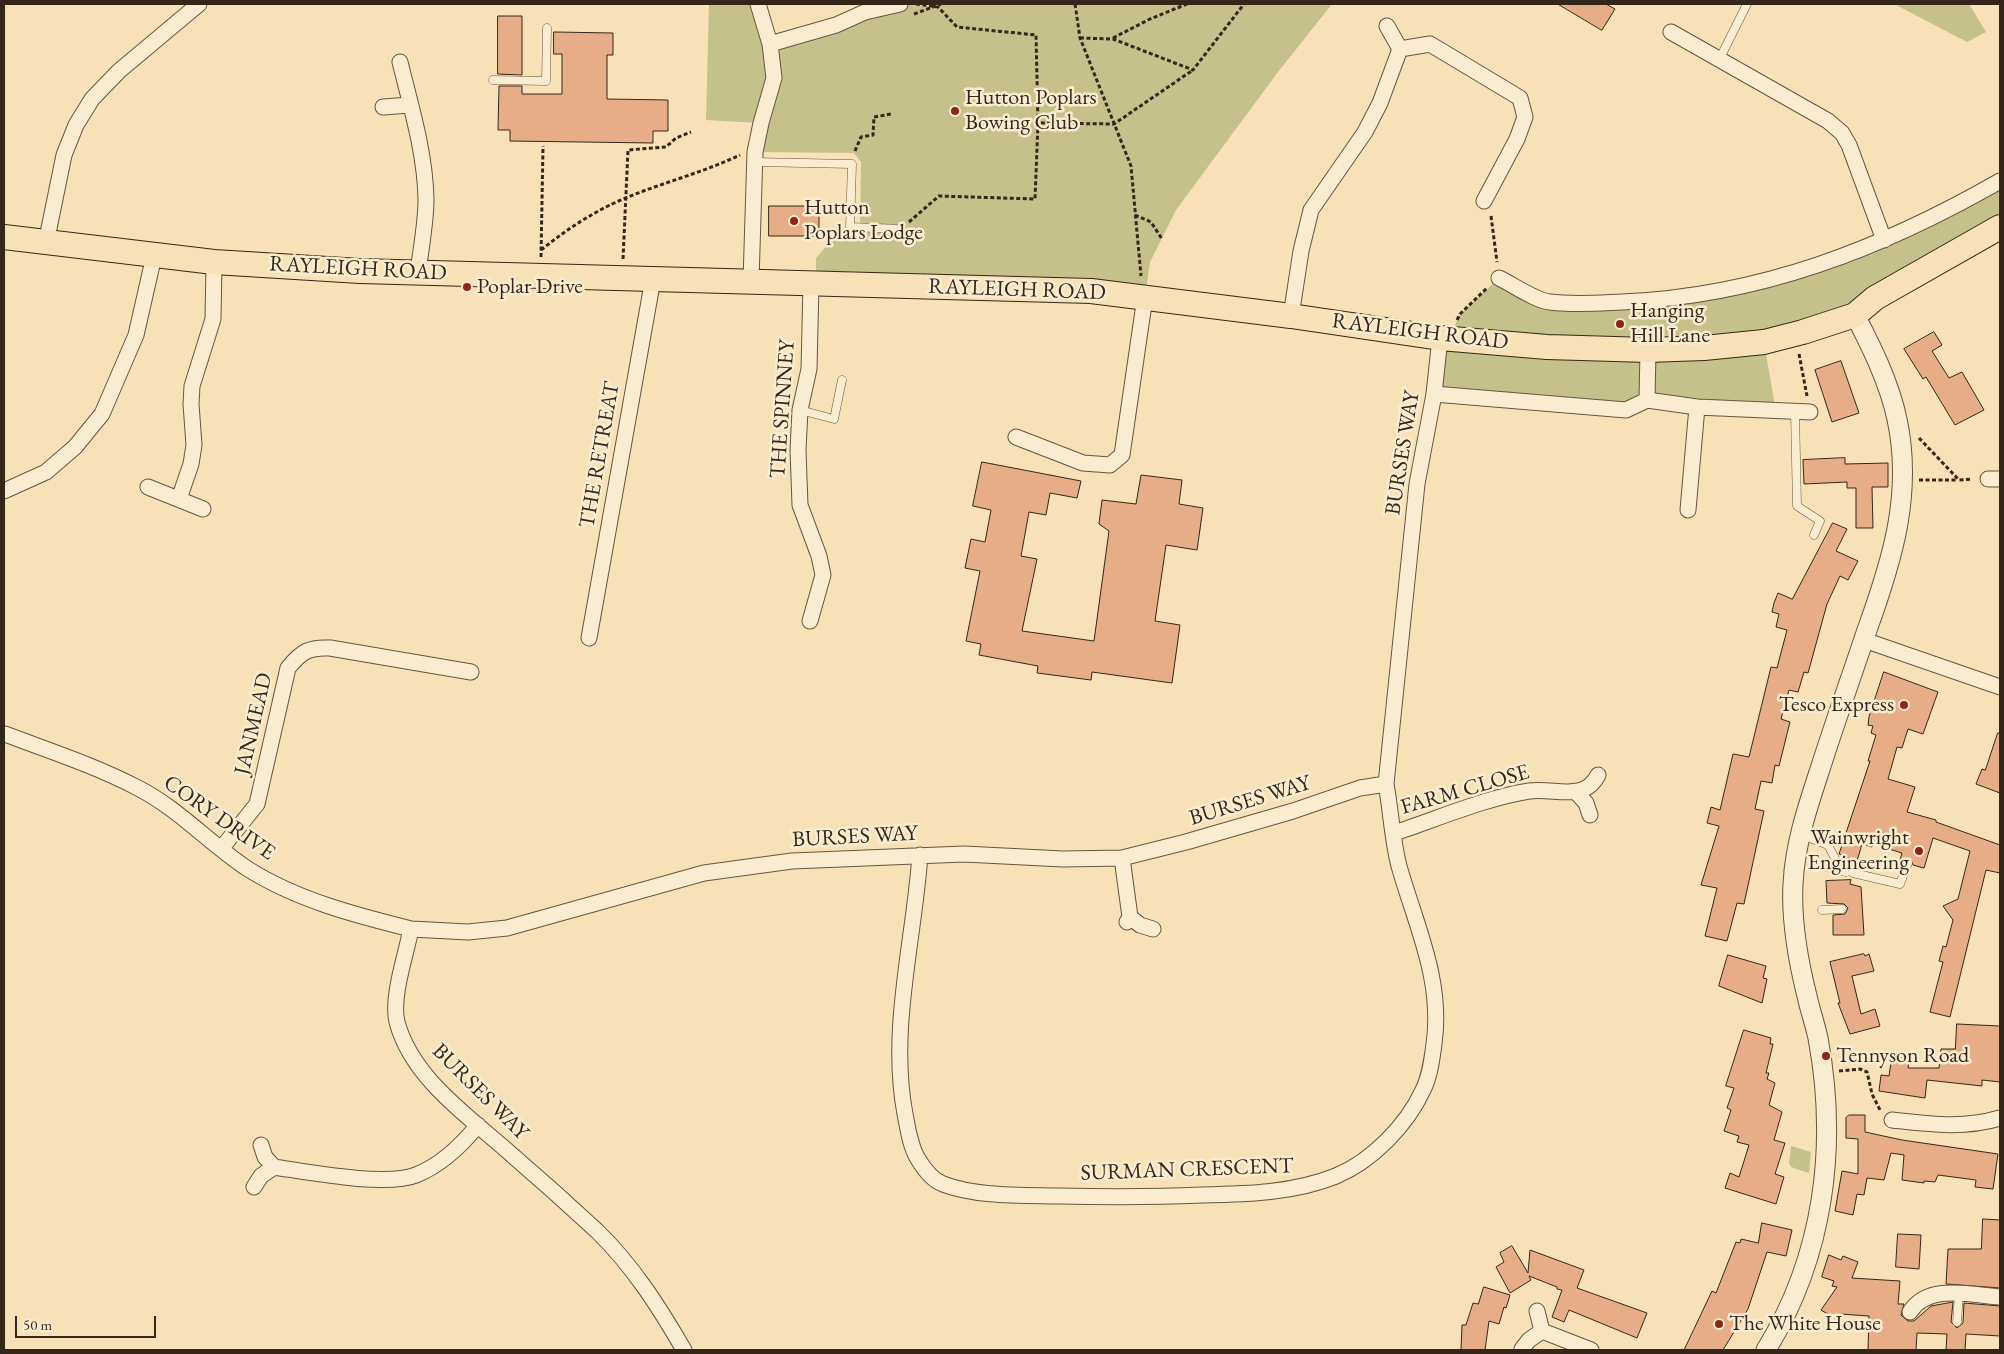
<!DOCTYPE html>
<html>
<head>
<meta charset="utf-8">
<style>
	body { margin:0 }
	#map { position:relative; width:2004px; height:1354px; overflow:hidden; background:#f8e1b7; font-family:"EB Garamond",serif }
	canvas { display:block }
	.frame { position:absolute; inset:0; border:5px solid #34271a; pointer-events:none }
	.scale { position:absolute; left:15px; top:1316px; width:141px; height:22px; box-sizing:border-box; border:2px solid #34271a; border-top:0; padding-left:6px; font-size:15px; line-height:18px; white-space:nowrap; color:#34271a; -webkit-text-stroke:4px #faecd0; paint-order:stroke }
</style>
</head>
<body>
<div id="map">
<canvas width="2004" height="1354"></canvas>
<div class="frame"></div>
<div class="scale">50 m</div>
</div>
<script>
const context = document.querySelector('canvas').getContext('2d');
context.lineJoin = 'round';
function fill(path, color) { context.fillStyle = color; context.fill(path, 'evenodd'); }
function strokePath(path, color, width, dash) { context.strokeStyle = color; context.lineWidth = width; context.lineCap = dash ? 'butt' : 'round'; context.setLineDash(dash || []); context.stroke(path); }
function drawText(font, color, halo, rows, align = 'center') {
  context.font = font + ' "EB Garamond",serif'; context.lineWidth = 5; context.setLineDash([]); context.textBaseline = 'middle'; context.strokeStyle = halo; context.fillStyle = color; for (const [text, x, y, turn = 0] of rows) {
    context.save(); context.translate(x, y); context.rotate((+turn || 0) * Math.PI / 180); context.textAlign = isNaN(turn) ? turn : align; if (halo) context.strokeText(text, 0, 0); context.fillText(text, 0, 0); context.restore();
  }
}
const green = new Path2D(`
	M 709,4 L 758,4 L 770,44 L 900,4 L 938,7 L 942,4 L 1332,4 L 1278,72 L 1176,210 L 1150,262 L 1145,297 L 870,285 L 870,272 L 816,271 L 816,258 L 835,236 L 860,237 L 861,162 L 854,153 L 755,152 L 761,123 L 706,120 Z
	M 1894,4 L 1969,4 L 1986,32 L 1967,42 Z
	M 2000,181 L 2000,227 L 1875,298 L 1764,342 L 1776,412 L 1647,400 L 1626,410 L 1434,394 L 1449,339 L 1460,314 L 1499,278 L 1548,302 L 1647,301 L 1819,265 Z
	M 1791,1146 L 1811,1152 L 1809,1173 L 1791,1167 L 1789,1163 Z`);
const building = new Path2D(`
	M 1558,4 L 1606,4 L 1615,9 L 1602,30 Z
	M 498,16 L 522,16 L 522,75 L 498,74 Z
	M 554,32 L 613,33 L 613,55 L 607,55 L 607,99 L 668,100 L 668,131 L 653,131 L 653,143 L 510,141 L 510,130 L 498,130 L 499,86 L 522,86 L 522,94 L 562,94 L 562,54 L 554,54 Z
	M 769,206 L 819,206 L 819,236 L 769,236 Z
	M 1934,332 L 1942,345 L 1932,351 L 1949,378 L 1962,372 L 1984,410 L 1955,425 L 1926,377 L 1923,379 L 1904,349 Z
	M 1841,361 L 1859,413 L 1832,422 L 1815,370 Z
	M 1845,458 L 1845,464 L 1888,463 L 1888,487 L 1872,487 L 1873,528 L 1856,528 L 1856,488 L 1847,488 L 1847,482 L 1804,484 L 1803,460 Z
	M 982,462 L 1081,481 L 1077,498 L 1050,493 L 1046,515 L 1029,512 L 1021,556 L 1037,559 L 1022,631 L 1094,641 L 1109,531 L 1099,524 L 1102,500 L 1136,504 L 1141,475 L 1182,480 L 1179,504 L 1203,508 L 1197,550 L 1166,545 L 1155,621 L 1180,625 L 1172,683 L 1092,672 L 1091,680 L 1037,673 L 1038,666 L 979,655 L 981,644 L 966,641 L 980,571 L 965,568 L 971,539 L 985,542 L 991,510 L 973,506 Z
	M 1833,523 L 1847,529 L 1836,551 L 1858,561 L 1848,580 L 1840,576 L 1827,604 L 1808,673 L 1804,672 L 1798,692 L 1789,690 L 1781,719 L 1790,722 L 1779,766 L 1775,765 L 1772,783 L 1761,781 L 1755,809 L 1764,811 L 1744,904 L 1737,903 L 1727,941 L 1705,936 L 1717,888 L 1701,885 L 1719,826 L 1707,823 L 1711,807 L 1720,810 L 1733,754 L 1749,757 L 1771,667 L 1777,668 L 1787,630 L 1776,627 L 1779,614 L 1772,612 L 1774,603 L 1778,593 L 1792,599 Z
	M 1884,672 L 1938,692 L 1923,734 L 1908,729 L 1902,748 L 1897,747 L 1888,779 L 1915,787 L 1907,812 L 1936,820 L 1936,822 L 2000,845 L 2000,873 L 1986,870 L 1950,1017 L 1930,1012 L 1943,962 L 1939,961 L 1943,946 L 1946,947 L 1953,920 L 1943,906 L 1958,899 L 1970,851 L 1933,838 L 1924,868 L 1913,865 L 1910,858 L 1903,861 L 1900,860 L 1902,853 L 1873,844 L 1872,847 L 1862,844 L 1857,861 L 1839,854 L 1870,761 L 1868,761 L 1876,735 L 1871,733 L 1873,726 L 1868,725 L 1869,717 Z
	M 1998,733 L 2000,733 L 2000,793 L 1976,784 L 1982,769 L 1985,770 Z
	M 1851,880 L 1850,884 L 1861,887 L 1864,935 L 1833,935 L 1833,915 L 1845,914 L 1848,908 L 1844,904 L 1827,903 L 1826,881 Z
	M 1864,954 L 1865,956 L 1869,954 L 1874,971 L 1852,976 L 1861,1014 L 1875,1009 L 1880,1026 L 1850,1034 L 1838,1003 L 1840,1003 L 1830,962 Z
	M 1728,955 L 1766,966 L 1763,978 L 1767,979 L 1762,1003 L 1719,986 Z
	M 1957,1024 L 2000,1026 L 2000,1082 L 1982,1080 L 1982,1086 L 1927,1080 L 1925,1098 L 1879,1091 L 1881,1075 L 1889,1076 L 1892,1056 L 1909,1059 L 1908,1068 L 1939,1068 L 1941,1049 L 1955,1049 Z
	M 1744,1030 L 1771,1038 L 1770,1044 L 1773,1044 L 1766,1073 L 1769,1073 L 1767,1079 L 1775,1083 L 1769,1105 L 1782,1112 L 1774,1140 L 1785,1143 L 1775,1174 L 1784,1177 L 1776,1204 L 1725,1188 L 1730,1173 L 1739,1177 L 1749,1145 L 1737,1142 L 1739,1136 L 1724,1131 L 1731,1110 L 1727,1108 L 1734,1088 L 1726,1086 Z
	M 1849,1115 L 1865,1115 L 1865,1132 L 1902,1140 L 1998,1154 L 1993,1189 L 1975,1187 L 1976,1180 L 1938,1175 L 1935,1182 L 1924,1181 L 1924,1183 L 1902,1180 L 1904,1155 L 1891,1153 L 1884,1180 L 1867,1178 L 1864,1195 L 1857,1194 L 1853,1215 L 1835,1211 L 1842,1171 L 1858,1174 L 1858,1139 L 1846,1138 L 1846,1118 Z
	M 1983,1219 L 2000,1220 L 2000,1288 L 1946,1284 L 1948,1249 L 1981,1249 Z
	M 1762,1223 L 1792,1230 L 1786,1256 L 1767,1252 L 1748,1309 L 1723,1350 L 1684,1350 L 1712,1291 L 1716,1293 L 1736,1242 L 1740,1243 L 1741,1239 L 1758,1243 Z
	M 1898,1234 L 1921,1235 L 1919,1269 L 1896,1267 Z
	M 1512,1246 L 1528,1273 L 1530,1250 L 1584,1270 L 1577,1288 L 1647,1313 L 1637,1338 L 1569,1310 L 1564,1322 L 1552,1317 L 1562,1290 L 1557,1289 L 1557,1287 L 1529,1276 L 1531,1280 L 1510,1293 L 1496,1267 L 1504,1262 L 1500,1253 Z
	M 1829,1255 L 1841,1260 L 1843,1256 L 1858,1262 L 1852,1278 L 1900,1281 L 1898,1304 L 1904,1304 L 1901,1315 L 1908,1321 L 1914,1321 L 1931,1306 L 1953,1302 L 1951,1322 L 1957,1328 L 1963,1323 L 1964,1303 L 2000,1306 L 2000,1336 L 1966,1334 L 1965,1350 L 1946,1350 L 1947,1334 L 1917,1333 L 1916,1350 L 1868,1350 L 1869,1316 L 1840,1314 L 1836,1319 L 1821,1310 L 1837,1287 L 1832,1286 L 1834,1281 L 1822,1277 Z
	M 1484,1287 L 1510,1295 L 1506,1308 L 1504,1307 L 1499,1324 L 1489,1321 L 1485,1350 L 1461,1350 L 1462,1325 L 1466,1325 L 1473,1303 L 1478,1304 Z`);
const path = new Path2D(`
	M 916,4 L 938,7 L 957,27 L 1036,35 L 1038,123
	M 1075,4 L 1080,38 L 1131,166 L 1141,276
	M 914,14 L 941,4
	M 1080,38 L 1113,39 L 1193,70 L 1244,4
	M 1113,38 L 1150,19 L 1187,4
	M 855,151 L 861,137 L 873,135 L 874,117 L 891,114
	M 1135,215 L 1151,222 L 1162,239
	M 1491,216 L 1497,262
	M 909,222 L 939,196 L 1035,199 L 1038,123 L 1114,124 L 1193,70
	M 541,250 C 561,234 581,220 604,208 C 647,186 696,176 740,155
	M 541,257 L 543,146
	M 623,259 L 628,150 L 666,147 L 676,138 L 691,132
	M 1457,320 L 1460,314 L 1487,288
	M 1799,354 L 1807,396
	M 1919,438 L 1959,480 L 1972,479
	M 1919,480 L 1958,480
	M 1839,1071 L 1860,1069 L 1867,1072 L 1872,1094 L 1880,1110`);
const service = new Path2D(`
	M 1719,60 L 1747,4
	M 493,80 L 546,81 L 547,28
	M 755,162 L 852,164 L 850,227 L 901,229
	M 800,410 L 834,419 L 842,380
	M 1795,412 L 1797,506 L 1820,521 L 1814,535
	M 1800,834 L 1828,845 L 1838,864 L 1853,873 L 1900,884 L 1908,863
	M 1818,865 L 1846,872
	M 1822,910 L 1842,909
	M 1957,1322 L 1959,1294`);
const minor = new Path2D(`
	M 1671,32 L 1828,121 L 1842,133 L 1849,145 L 1884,240
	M 770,44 L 836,25 L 865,12 L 900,4
	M 1400,49 L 1430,44 L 1520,98 L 1525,117 L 1517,139 L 1484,201
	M 400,62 C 411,107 425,152 426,199 C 426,223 421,248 418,272
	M 383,107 L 410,105
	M 46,243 L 64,155 L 76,125 L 92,99 L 119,71 L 199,4
	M 1499,278 C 1512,284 1536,301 1550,302 C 1573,305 1598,303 1622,302 C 1760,296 1881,249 2000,181
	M 751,281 L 755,152 L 761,123 L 774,78 L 770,44 L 758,4
	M 1291,316 L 1301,251 L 1311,210 L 1365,132 L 1380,103 L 1400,49 L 1387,26
	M 1434,394 L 1626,410 L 1647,400 L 1648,350
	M 1647,400 L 1697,407 L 1810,412
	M 1016,437 L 1083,463 L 1110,465 L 1122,455 L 1145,297
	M 1988,479 L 2000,479
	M 148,487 L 203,509
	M 4,491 L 46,472 L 75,447 L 102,414 L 136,335 L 154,256
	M 179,499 L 191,464 L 194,445 L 191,404 L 192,386 L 213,319 L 214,262
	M 1688,510 L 1697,407
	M 810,621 L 823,575 L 819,556 L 800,505 L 798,450 L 800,410 L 809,369 L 811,284
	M 589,638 L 653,279
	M 1864,640 L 2000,687
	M 5,734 C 50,751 96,766 138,788 C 179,809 210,844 248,869 C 297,900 355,915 411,929
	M 1577,793 L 1586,803 L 1590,815
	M 1394,833 C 1437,819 1485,798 1529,791 C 1554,787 1584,803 1598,775
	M 221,849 L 257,804 L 288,668 C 302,651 309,647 330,648 L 471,672
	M 920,855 C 914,941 889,1029 905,1114 C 908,1129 910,1146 918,1159 C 924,1169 932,1180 943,1184 C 976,1197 1025,1195 1060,1196 C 1108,1197 1155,1197 1202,1195 C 1248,1194 1294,1193 1336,1176 C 1372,1161 1407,1125 1423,1090 C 1430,1076 1432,1059 1434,1044 C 1443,980 1416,926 1399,866 C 1392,839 1391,811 1386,784
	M 1122,858 L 1130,917 L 1127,922
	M 1130,917 L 1140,925 L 1153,929
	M 1892,1120 C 1929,1124 1963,1129 2000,1118
	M 261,1145 L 265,1157 L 274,1167
	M 254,1187 L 261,1176 L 274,1167 C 308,1172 386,1187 416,1175 C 441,1165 461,1146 478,1125
	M 1537,1311 L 1542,1331
	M 1910,1312 C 1928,1283 1971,1295 2000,1297
	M 1542,1331 L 1591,1350
	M 1522,1349 L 1529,1340 L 1542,1331
	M 684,1350 C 659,1307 633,1266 597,1231 C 569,1205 541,1180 512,1155 C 471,1118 412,1079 397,1022 C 391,997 406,955 411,929 L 468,932 L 507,928 L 704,873 L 792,861 L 964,854 L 1063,859 L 1122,858 L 1186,842 L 1293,811 L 1360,788 L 1386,784 L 1417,484 L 1434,394 L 1440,338`);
const tertiary = new Path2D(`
	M 1766,1350 C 1824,1256 1838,1146 1818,1038 C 1815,1024 1810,1010 1807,996 C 1798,960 1791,921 1793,884 C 1795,842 1809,803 1822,763 C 1836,719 1852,675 1867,630 C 1892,561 1913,494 1897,419 C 1889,382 1872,348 1855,315`);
const primary = new Path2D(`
	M 4,237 L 214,262 L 360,271 L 1091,291 L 1291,316 L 1440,338 L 1547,347 L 1648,350 L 1704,348 L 1764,342 L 1803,332 L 1855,315 L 1875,298 L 2000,227`);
const markers = [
	[955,111,5,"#8f2418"],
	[794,221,5,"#8f2418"],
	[467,287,5,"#8f2418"],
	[1620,324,5,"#8f2418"],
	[1904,705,5,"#8f2418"],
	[1919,851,5,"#8f2418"],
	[1826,1056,5,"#8f2418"],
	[1719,1324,5,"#8f2418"]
];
const poiNames = [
	["Hutton Poplars",965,98],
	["Bowing Club",965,123],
	["Hutton",804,208],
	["Poplars Lodge",804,233],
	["Poplar Drive",477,287],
	["Hanging",1630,311],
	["Hill Lane",1630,336],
	["Tesco Express",1894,705,"right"],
	["Wainwright",1909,838,"right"],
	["Engineering",1909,863,"right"],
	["Tennyson Road",1836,1056],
	["The White House",1729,1324]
];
const streetNames = [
	["RAYLEIGH ROAD",358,269,3],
	["RAYLEIGH ROAD",1017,290,2],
	["RAYLEIGH ROAD",1420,332,7],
	["THE SPINNEY",783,409,-86],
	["BURSES WAY",1403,453,-81],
	["THE RETREAT",600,455,-80],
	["JANMEAD",254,724,-77],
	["FARM CLOSE",1465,790,-16],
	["BURSES WAY",1250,801,-17],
	["CORY DRIVE",219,818,35],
	["BURSES WAY",855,837,-3],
	["BURSES WAY",480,1092,45],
	["SURMAN CRESCENT",1187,1170,-2]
];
fill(green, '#c4c18a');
fill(building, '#e7ad86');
strokePath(building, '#34271a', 1);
strokePath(service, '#655641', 9);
strokePath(minor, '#655641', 17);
strokePath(tertiary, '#655641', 21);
strokePath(primary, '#34271a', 26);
strokePath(path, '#34271a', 3, [4, 2.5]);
strokePath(service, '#faecd0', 8);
strokePath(minor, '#faecd0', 15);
strokePath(tertiary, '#faecd0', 19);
strokePath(primary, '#f8e1b7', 24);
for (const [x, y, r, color] of markers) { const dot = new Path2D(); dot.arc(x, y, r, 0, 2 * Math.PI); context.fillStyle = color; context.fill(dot); strokePath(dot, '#faecd0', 2); }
drawText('22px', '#34271a', '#faecd0', poiNames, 'left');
drawText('22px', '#34271a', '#faecd0', streetNames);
</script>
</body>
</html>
